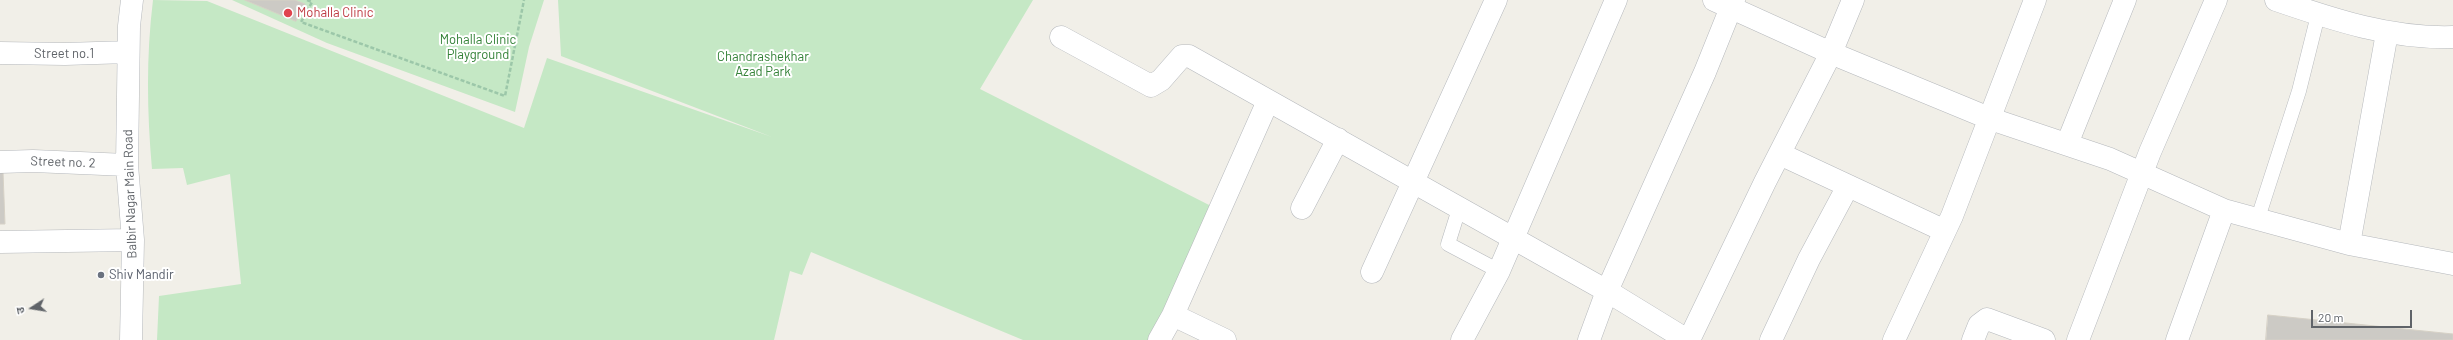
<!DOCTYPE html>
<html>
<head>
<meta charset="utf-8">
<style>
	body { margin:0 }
	#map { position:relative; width:2453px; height:340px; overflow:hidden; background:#f1efe8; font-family:Barlow,"Noto Sans Devanagari",sans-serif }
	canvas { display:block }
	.north { position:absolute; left:12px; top:288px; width:40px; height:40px; -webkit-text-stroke:3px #fff; paint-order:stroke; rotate:258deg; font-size:11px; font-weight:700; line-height:16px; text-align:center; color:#5f6368 }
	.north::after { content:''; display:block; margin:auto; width:14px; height:18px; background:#5f6368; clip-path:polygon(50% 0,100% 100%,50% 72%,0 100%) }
	.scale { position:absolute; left:2311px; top:310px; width:101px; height:18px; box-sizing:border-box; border:2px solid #5f6368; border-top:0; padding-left:5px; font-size:12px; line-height:14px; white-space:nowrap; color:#5f6368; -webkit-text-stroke:3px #fff; paint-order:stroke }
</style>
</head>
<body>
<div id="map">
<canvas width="2453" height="340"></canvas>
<div class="north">उ</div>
<div class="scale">20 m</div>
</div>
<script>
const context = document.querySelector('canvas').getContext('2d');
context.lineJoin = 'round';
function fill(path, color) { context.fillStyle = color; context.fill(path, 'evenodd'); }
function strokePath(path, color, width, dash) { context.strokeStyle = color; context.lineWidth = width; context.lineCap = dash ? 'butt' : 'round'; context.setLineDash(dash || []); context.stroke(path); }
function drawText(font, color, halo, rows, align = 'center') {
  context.font = font + ' Barlow,sans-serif'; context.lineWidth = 4; context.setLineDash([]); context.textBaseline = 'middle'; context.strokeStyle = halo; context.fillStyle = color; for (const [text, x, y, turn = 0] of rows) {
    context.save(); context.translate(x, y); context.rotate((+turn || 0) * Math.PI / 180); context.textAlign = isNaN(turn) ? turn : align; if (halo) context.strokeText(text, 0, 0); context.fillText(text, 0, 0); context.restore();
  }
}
const green = new Path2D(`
	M 153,0 L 207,1 L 524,128 L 547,58 L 772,137 L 561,56 L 558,0 L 1033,0 L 980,89 L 1215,208 L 1148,340 L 1023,340 L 811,252 L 802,275 L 790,271 L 774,340 L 157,340 L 159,296 L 241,284 L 230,174 L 187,185 L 183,168 L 152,169 C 147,112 146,57 153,0 Z
	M 232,0 L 544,0 L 529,47 L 515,112 L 327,43 Z`);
const building = new Path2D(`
	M 245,0 L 295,0 L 305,4 L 296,21 Z
	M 0,172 L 3,172 L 5,224 L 0,224 Z
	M 2268,315 L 2453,334 L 2453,340 L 2266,340 Z`);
const path = new Path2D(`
	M 307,0 L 312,2 L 301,22 L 505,96 L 524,0`);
const service = new Path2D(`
	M 1459,209 L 1448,244 L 1499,271
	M 2258,218 L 2299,91 L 2318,15`);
const minor = new Path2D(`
	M 1853,0 L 1831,53 L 1991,119 L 2110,159 L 2224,210 L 2349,244 L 2453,264
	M 2276,0 C 2334,20 2391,39 2453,37
	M 1061,37 L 1151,86 L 1161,80 L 1182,56 L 1189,56 L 1607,291 L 1687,340
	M 0,53 L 65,54 L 128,52
	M 2067,144 L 2125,0
	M 1780,154 L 1945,231
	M 0,162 L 33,161 L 127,165
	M 1302,208 L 1338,139
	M 0,242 L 133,240
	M 2349,244 L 2387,33
	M 1372,272 L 1496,0
	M 1173,315 L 1225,340
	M 131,340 L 133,240 L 127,165 L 129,26 L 132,0
	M 1159,340 L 1173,315 L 1268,101
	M 1462,340 L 1499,271 L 1616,0
	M 1589,340 L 1607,291 L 1705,72 L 1734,0
	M 1689,340 L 1765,182 L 1831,53 L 1714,0
	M 1771,340 L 1809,259 L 1848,186
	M 1894,340 L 1952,216 L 2035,0
	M 1973,340 L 1979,325 L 1987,319 L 2044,340
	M 2078,340 L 2150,152 L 2216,0
	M 2177,340 L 2224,210`);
const markers = [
	[288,13,5,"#e0444e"],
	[101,275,4,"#6b7280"]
];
const healthNames = [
	["Mohalla Clinic",297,13]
];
const parkNames = [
	["Mohalla Clinic",478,40],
	["Playground",478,55],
	["Chandrashekhar",763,57],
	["Azad Park",763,72]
];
const streetNames = [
	["Street no.1",64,54],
	["Street no. 2",63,162,2],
	["Balbir Nagar Main Road",130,194,-92]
];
const worshipNames = [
	["Shiv Mandir",109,275]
];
fill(green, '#c5e8c5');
fill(building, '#cccac5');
strokePath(building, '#d6d1c6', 1);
strokePath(service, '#b5b8bc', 15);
strokePath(minor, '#b5b8bc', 23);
strokePath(path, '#9cc7a9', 2.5, [4, 2]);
strokePath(service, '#fff', 14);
strokePath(minor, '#fff', 22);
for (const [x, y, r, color] of markers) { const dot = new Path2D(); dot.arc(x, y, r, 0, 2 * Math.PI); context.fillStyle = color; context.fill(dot); strokePath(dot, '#fff', 1.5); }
drawText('13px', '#be3a42', '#fff', healthNames, 'left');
drawText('13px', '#348238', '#fff', parkNames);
drawText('13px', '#5f6368', '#fff', streetNames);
drawText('13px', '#5b616d', '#fff', worshipNames, 'left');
</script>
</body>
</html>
